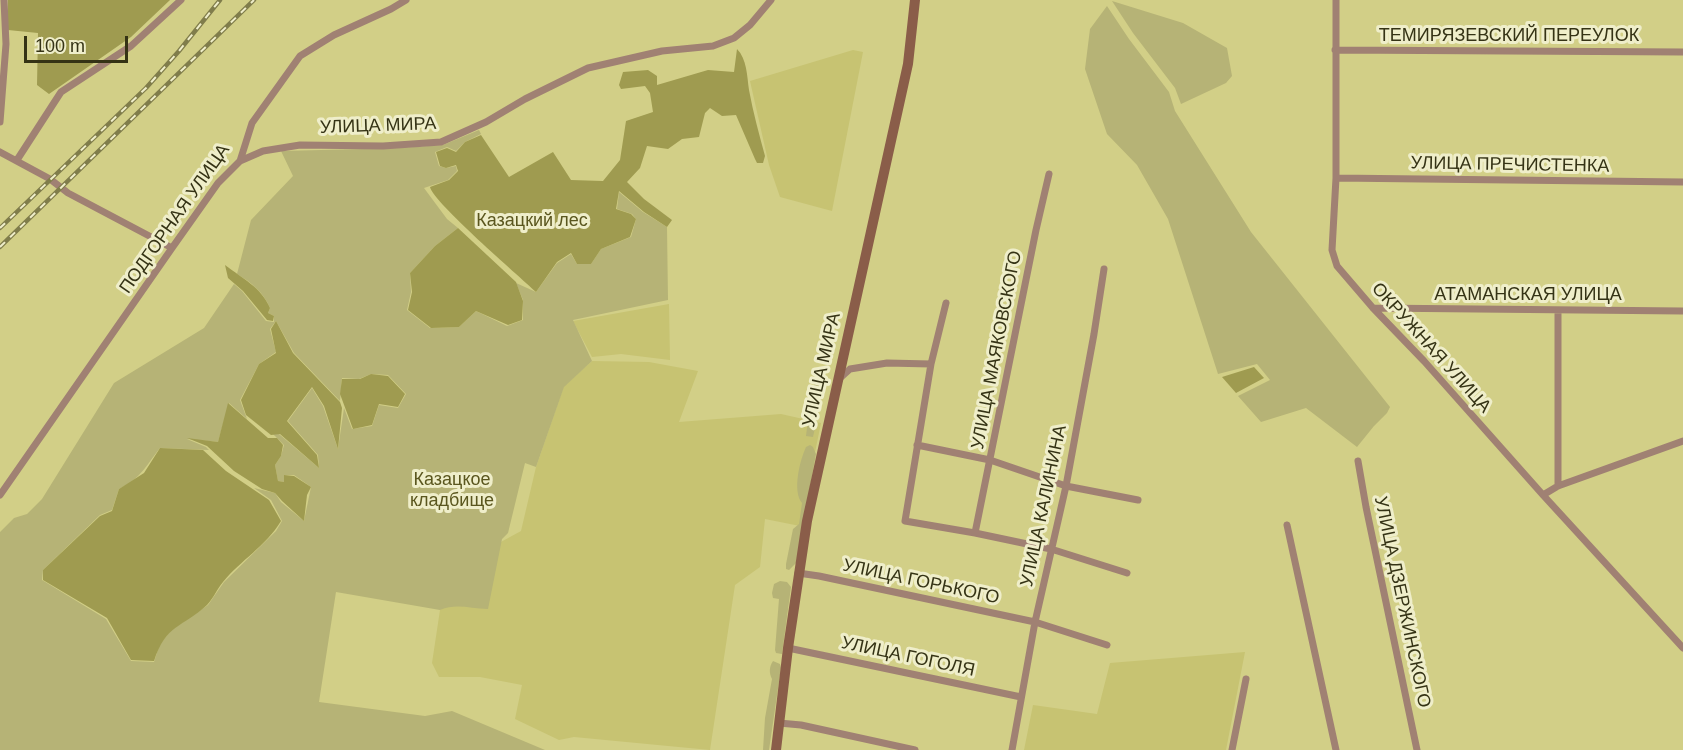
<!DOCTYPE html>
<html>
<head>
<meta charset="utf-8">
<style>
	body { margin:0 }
	#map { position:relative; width:1683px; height:750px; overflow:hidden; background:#d2cf87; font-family:Arial,sans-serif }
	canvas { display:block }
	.scale { position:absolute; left:24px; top:36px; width:104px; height:27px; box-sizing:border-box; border:3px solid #353315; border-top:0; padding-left:8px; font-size:18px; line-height:21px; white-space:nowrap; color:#353315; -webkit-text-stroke:4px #efeeca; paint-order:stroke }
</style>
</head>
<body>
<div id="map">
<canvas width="1683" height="750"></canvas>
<div class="scale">100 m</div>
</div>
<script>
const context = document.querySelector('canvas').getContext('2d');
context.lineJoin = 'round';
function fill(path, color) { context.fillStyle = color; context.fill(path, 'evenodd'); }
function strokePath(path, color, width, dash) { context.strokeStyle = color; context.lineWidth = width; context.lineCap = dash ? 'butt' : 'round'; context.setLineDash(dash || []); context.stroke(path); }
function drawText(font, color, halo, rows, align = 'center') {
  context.font = font + ' Arial,sans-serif'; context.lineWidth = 6; context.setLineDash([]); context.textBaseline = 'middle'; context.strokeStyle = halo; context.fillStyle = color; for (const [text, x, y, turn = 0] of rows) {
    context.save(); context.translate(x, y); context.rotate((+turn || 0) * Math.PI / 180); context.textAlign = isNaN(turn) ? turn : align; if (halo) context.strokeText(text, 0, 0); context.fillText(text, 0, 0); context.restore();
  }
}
const built = new Path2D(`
	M 853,50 L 863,52 L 832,211 L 780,197 L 769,165 L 750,81 Z
	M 669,304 L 670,360 L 621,354 L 592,357 L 573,321 Z
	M 592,361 L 649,362 L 698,371 L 679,422 L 781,414 L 821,423 L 800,526 L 765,519 L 760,567 L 735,585 L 710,750 L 574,737 L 559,740 L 515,719 L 522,685 L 480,677 L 439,677 L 432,663 L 440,610 L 451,602 L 499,543 L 521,531 L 536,467 L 564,386 Z
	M 1245,652 L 1226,750 L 1024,750 L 1033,705 L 1097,714 L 1110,663 Z`);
const green = new Path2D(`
	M 1112,1 L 1183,23 L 1227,48 L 1232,76 L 1226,83 L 1181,104 L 1175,88 L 1133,33 Z
	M 1107,6 L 1129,39 L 1169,92 L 1175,111 L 1251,232 L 1390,407 L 1387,413 L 1374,426 L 1357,447 L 1306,408 L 1261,422 L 1238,396 L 1270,380 L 1257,364 L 1218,374 L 1168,219 L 1137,165 L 1107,134 L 1085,69 L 1090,29 Z
	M 479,130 L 481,134 L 465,142 L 456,151 L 447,147 L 435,152 L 439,166 L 446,168 L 456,166 L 457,171 L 448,180 L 424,188 L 447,219 L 458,228 L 435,246 L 410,273 L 411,292 L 407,310 L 430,328 L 459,327 L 476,311 L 507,326 L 523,320 L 523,300 L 516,283 L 536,292 L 557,263 L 571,254 L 577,264 L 591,264 L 601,249 L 631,237 L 636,219 L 632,214 L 617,209 L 619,192 L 643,212 L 667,227 L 668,300 L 573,320 L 592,361 L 564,387 L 536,467 L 525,463 L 508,533 L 502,539 L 488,609 C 470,609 457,603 440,610 L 336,592 L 319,702 L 425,716 L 452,711 L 545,750 L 0,750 L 0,532 L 14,518 L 27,514 L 42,499 L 114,383 L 204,328 L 234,284 L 242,291 L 266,321 L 274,322 L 274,316 L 268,313 L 270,308 C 263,292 252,283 237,274 L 251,220 L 293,176 L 281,151 L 401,148 L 443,145 ZM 276,321 L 294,353 L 340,401 L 342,378 L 359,379 L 371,374 L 388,375 L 406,394 L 398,408 L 379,405 L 372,426 L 352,429 L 344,408 L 338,449 L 323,406 L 312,388 L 288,421 L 318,455 L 319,468 L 279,434 L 273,434 L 284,445 L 281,456 L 275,465 L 278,481 L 284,482 L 284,475 L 294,475 L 311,487 L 304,521 L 281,502 L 275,493 L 254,488 L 271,500 L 282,521 L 276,531 L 224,582 L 208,605 L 171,630 L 159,646 L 154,662 L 131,661 L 106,619 L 42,580 L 43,570 L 100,515 L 112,510 L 119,489 C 140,479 146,466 160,448 L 209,450 L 206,447 L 187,439 L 218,442 L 229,403 L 247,419 L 240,400 L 259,364 L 276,352 L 270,329 Z
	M 815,383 L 821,383 L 824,386 L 813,437 L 806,436 C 808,424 810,389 815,383 Z
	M 810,445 L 813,447 L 816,454 L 796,563 L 789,570 L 786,569 L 786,564 L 793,529 L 799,524 L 802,503 C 792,491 800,460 806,447 Z
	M 780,581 L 787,582 L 791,587 L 782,654 L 776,653 L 775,650 L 779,599 L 773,598 L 772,593 L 774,584 Z
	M 773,661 L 780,664 L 781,668 L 769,750 L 763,750 L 765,718 L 772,679 C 769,673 769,667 773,661 Z`);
const forest = new Path2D(`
	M 8,0 L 170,0 L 131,37 L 49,94 L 37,85 L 38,33 L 8,30 Z
	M 737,49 C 747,59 747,76 749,90 C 753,112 759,134 765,156 L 763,163 L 757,163 L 755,159 L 736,115 L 722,116 L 710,108 L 705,113 L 699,137 L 682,139 L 668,149 L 647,146 L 640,168 L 627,182 L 644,199 L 672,220 L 667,227 L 644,212 L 619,191 L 616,209 L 631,214 L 636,219 L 630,237 L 601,249 L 591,264 L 577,264 L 571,253 L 557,262 L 536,292 C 518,275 434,203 430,187 L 449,180 L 458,171 L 456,165 L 446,168 L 440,166 L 436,152 L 447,148 L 456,152 L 465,142 L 481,135 L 509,177 L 553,152 L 571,180 L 603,181 L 620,160 L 626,121 L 653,112 L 650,93 L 645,86 L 621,89 L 619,85 L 623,72 L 648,70 L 657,76 L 657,85 L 708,70 L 734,72 Z
	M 458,228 L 516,282 L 523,301 L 522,320 L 508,325 L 476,311 L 459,327 L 431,328 L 408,310 L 412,292 L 410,273 L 435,246 Z
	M 225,265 C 243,279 261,287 270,308 L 268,313 L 274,316 L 273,321 L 267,320 L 243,291 L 228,278 Z
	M 276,321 L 293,353 L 340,402 L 342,408 L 338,449 L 324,406 L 312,387 L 287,421 L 317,455 L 319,468 L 280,434 L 271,435 L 246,415 L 241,400 L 259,364 L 276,353 L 271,329 Z
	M 1254,367 L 1264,378 L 1236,393 L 1222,377 Z
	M 371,374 L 388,376 L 405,394 L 398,407 L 379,404 L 372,425 L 353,429 L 340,394 L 342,379 L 360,379 Z
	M 228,403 L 268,438 L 277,438 L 283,445 L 281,456 L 275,465 L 278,481 L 284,482 L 284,475 L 294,476 L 311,487 L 307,495 L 304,521 L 282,501 L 275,493 L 262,489 L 234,471 L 207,446 L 187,438 L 218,442 Z
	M 160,448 L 203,450 L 226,471 L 269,500 L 281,521 C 266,546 241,560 223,582 C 217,589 213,599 207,605 C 182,628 166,624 154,661 L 131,660 L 107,618 L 43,580 L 43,570 L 100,516 L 112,511 L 119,489 L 144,473 Z`);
const street = new Path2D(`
	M 1336,0 L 1336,178 L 1332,250 L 1337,266 L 1373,308 L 1424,361 L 1543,495 L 1683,648
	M 1335,50 L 1683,52
	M 0,122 L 6,44 L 4,0
	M 0,152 L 50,179 L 68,193 L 172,248
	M 17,160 L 61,92 L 131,46 L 181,0
	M 240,161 L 263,151 L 300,145 L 383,146 L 441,142 L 486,122 L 525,99 L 588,68 L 662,51 L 713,46 L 734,38 L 750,25 L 771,0
	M 1336,178 L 1683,182
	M 946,303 L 931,364 L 905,521 L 975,533 L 1051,549 L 1127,573
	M 1373,308 L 1683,311
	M 839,379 L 850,369 L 887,363 L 931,364
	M 917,445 L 990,460 L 1066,486 L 1138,500
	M 1358,461 L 1366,507 L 1417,750
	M 1558,486 L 1558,310
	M 0,495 L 172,248 L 218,183 L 240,161 L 252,123 L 300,56 L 334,35 L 391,9 L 406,0
	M 1543,495 L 1558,486 L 1683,441
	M 1287,525 L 1336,750
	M 975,533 L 1036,230 L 1049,174
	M 798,573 L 819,576 L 1035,622 L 1107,645
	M 788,648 L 1021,697
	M 779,723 L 801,725 L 915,750
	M 1012,750 L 1035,622 L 1066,486 L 1094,334 L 1104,269
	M 1232,750 L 1246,679`);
const secondary = new Path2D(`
	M 776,750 L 788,648 L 807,521 L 908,64 L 915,0`);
const rail = new Path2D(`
	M 0,228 L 146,88 L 179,51 L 220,0
	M 0,247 L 254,0`);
const streetNames = [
	["ТЕМИРЯЗЕВСКИЙ ПЕРЕУЛОК",1509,36],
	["УЛИЦА МИРА",378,126,-2],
	["УЛИЦА ПРЕЧИСТЕНКА",1510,165,1],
	["ПОДГОРНАЯ УЛИЦА",175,219,-55],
	["АТАМАНСКАЯ УЛИЦА",1528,295],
	["ОКРУЖНАЯ УЛИЦА",1431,348,48],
	["УЛИЦА МАЯКОВСКОГО",997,350,-79],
	["УЛИЦА МИРА",822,370,-77],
	["УЛИЦА КАЛИНИНА",1044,506,-78],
	["УЛИЦА ГОРЬКОГО",921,582,12],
	["УЛИЦА ДЗЕРЖИНСКОГО",1402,602,78],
	["УЛИЦА ГОГОЛЯ",908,657,12]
];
const parkNames = [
	["Казацкий лес",532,221],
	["Казацкое",452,480],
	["кладбище",452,501]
];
fill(built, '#c7c372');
fill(green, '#b6b376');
fill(forest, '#9f9b50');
strokePath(street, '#a08173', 7);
strokePath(secondary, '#8a5d49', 10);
strokePath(rail, '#807d4b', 4.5);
strokePath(rail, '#efeeca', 2, [7]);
drawText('18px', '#353315', '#efeeca', streetNames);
drawText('18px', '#5a561e', '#efeeca', parkNames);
</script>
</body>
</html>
